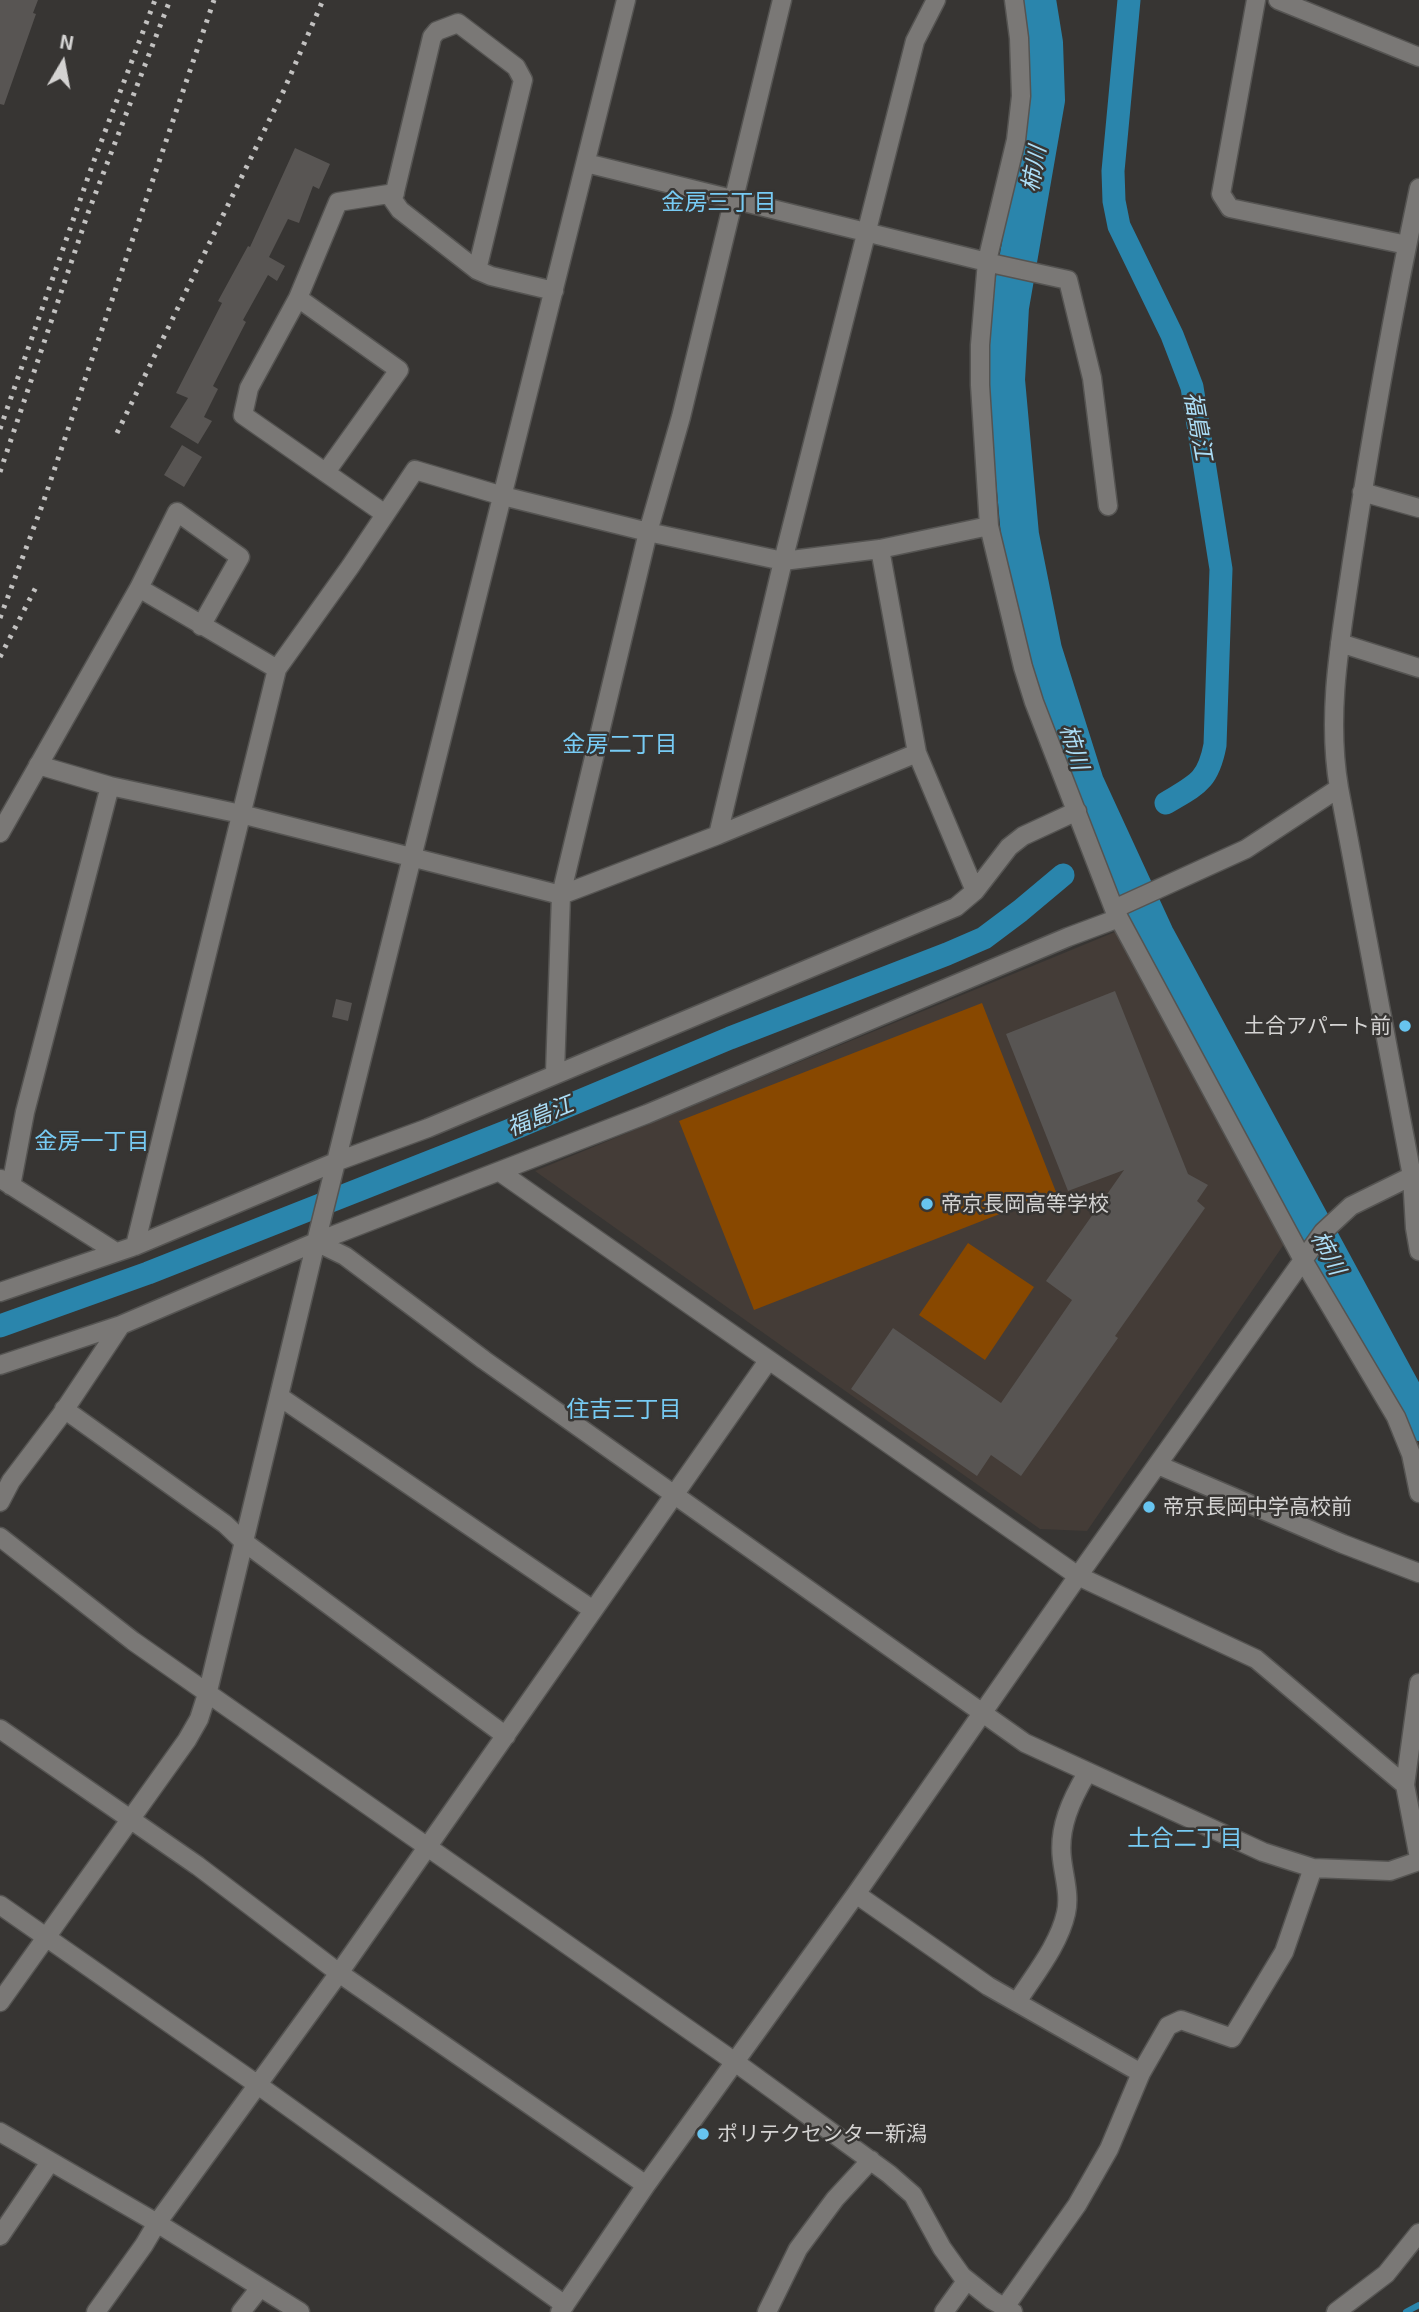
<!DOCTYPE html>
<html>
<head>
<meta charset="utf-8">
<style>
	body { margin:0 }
	#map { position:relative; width:1419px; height:2312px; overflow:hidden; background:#373533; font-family:"Exo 2",sans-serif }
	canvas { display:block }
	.north { position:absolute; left:28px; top:28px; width:70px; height:70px; -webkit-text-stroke:5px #373533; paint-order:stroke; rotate:10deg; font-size:19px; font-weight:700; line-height:28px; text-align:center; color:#d4d3d2 }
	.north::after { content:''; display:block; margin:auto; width:24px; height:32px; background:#d4d3d2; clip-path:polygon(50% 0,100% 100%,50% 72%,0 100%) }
</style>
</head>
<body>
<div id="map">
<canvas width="1419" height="2312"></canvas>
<div class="north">N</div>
</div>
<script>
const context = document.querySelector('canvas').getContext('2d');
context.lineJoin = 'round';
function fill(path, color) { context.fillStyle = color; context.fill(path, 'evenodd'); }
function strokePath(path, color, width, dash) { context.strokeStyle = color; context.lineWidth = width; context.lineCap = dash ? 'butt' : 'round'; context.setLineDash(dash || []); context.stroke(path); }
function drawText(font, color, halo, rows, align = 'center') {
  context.font = font + ' "Exo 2","Noto Sans JP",sans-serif'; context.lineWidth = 5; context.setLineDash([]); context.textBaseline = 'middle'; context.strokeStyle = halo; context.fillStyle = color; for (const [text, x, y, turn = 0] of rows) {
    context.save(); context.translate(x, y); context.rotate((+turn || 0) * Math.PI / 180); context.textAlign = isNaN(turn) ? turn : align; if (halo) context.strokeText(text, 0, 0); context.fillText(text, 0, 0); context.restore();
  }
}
const built = new Path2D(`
	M 1127,927 L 1289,1237 L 1087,1531 L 1040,1529 L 535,1171 Z`);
const green = new Path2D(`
	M 982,1003 L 1056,1192 L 754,1310 L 679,1121 Z
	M 968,1243 L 1034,1287 L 985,1360 L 919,1315 Z`);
const stream = new Path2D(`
	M 1406,2312 L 1419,2305`);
const canal = new Path2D(`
	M 1129,0 L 1113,171 L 1114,201 L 1119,226 L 1172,335 L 1192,387 L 1221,569 L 1215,745 C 1208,782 1196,785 1166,803
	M 0,1326 L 148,1273 L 508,1131 L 730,1038 L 947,954 L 984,938 L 1020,911 L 1063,875`);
const river = new Path2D(`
	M 1037,0 L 1044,43 L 1046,100 L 1010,307 L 1006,380 L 1020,535 L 1043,650 L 1085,783 L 1155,935 L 1419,1422`);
const building = new Path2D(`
	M 0,0 L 38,0 L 33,13 L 36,14 L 4,105 L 0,104 Z
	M 295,148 L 330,164 L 319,189 L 313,186 L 299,223 L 288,219 L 269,257 L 285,266 L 277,281 L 268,275 L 243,320 L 246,322 L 213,386 L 218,389 L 204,417 L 212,421 L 198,444 L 170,427 L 188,398 L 176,393 L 222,303 L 218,301 L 248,246 L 250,247 Z
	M 182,445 L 202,457 L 184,487 L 164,475 Z
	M 1115,991 L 1188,1174 L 1208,1185 L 1197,1201 L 1205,1208 L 1115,1336 L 1118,1338 L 1021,1476 L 991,1455 L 977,1476 L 851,1389 L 893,1328 L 1001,1403 L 1072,1300 L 1046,1281 L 1124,1170 L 1068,1191 L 1006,1034 Z
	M 336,999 L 352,1003 L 348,1021 L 332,1017 Z`);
const minor = new Path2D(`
	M 1014,0 L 1019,38 L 1021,96 L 1016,140 L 987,261 L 980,345 L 980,385 L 989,526 L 1023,667 L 1034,702 L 1114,909 L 1303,1260 L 1396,1417 L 1411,1454 L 1419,1493
	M 1256,0 L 1221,194 L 1230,208 L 1407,245
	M 1278,0 L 1419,57
	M 586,163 L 995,264 L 1068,280 L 1092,378 L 1108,506
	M 1419,188 C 1393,311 1371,436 1352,561 C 1341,637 1326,712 1339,788 L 1412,1176 L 1415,1228 L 1419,1251
	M 477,270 L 523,80 L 516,67 L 458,23 L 437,31 L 432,37 L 393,200 L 400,210 L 477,270 L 491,276 L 554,291
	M 298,298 L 399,370 L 326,472
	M 1362,492 L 1419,508
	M 385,514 L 243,415 L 249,388 L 298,298 L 338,202 L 395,193
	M 880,549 L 917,753 L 975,891
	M 139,588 L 277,669
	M 1340,643 L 1419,668
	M 38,765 L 110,786 L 241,814 L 561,895 L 718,835 L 917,753
	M 0,833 L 139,588 L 177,512 L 240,557 L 201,626
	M 718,835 L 783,561 L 915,41 L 936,0
	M 1114,909 L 1246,849 L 1339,788
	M 555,1073 L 561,895 L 648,532 L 681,417 L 782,0
	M 500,1172 L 1078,1576 L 1256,1659 L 1405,1785 L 1419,1858
	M 1,1179 L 116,1252
	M 11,1186 L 25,1112 L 110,786
	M 316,1242 L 345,1256 L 484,1360 L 1025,1743 L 1263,1852 L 1313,1868 L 1390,1871 L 1419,1861
	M 135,1246 L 277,669 L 350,567 L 415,470 L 503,496 L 648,532 L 783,561 L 880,549 L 989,526
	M 0,1292 L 135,1246 L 338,1161 L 428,1128 L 956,907 L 975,891 L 1009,847 L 1023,836 L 1077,811
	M 0,1365 L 121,1325 L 316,1242 L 647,1114 L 1068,937 L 1119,918
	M 280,1397 L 593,1610
	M 64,1409 L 225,1524 L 244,1542 L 506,1736
	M 1158,1465 L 1343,1544 L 1419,1573
	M 0,1502 L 11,1481 L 61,1415 L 121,1325
	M 0,1537 L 133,1641 L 735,2062 L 889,2174 L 913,2195 L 942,2248 L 962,2276 L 992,2300 L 1013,2312
	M 0,1729 L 198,1866 L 339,1973 L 646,2185
	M 1405,1785 L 1419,1683
	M 856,1894 L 988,1986 L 1141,2073
	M 0,1905 L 258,2085 L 565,2305
	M 0,2002 L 187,1740 L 199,1719 L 208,1691 L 316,1242 L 626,0
	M 1017,2002 C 1034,1975 1059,1945 1066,1913 C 1070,1895 1064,1877 1062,1859 C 1058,1828 1071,1800 1087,1773
	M 0,2132 L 157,2223 L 300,2312
	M 0,2236 L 50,2162
	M 1005,2307 L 1077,2205 L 1109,2149 L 1141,2073 L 1168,2026 L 1181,2020 L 1232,2038 L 1284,1952 L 1313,1868
	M 96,2312 L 144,2245 L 157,2223 L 339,1973 L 768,1361
	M 241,2312 L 259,2289
	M 560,2312 L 646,2185 L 856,1894 L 1078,1576 L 1323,1232 L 1351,1206 L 1412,1176
	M 767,2312 L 798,2249 L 835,2199 L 871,2160
	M 944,2312 L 967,2280
	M 1336,2312 L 1386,2274 L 1419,2233`);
const rail = new Path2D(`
	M 0,429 L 92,166 L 155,0
	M 117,433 L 284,90 L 323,0
	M 0,472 L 88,213 L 170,0
	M 0,618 L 43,503 L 214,0
	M 0,657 L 36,587`);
const markers = [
	[1405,1026,7,"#67c4f0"],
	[927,1204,7,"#67c4f0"],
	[1149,1507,7,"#67c4f0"],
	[703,2134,7,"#67c4f0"]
];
const poiNames = [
	["土合アパート前",1391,1026,"right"],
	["帝京長岡高等学校",941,1204],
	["帝京長岡中学高校前",1163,1507],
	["ポリテクセンター新潟",717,2134]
];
const waterNames = [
	["柿川",1034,169,-80],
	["福島江",1198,426,80],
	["柿川",1074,747,73],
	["福島江",540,1116,-22],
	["柿川",1328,1253,62]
];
const neighbourhoodNames = [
	["金房三丁目",719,202],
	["金房二丁目",620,744],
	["金房一丁目",92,1141],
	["住吉三丁目",624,1409],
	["土合二丁目",1185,1838]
];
fill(built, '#443c37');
fill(green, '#884800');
strokePath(stream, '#2a85ac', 6);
strokePath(canal, '#2a85ac', 23);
strokePath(river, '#2a85ac', 38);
fill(building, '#585553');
strokePath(minor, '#555452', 21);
strokePath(minor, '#7a7876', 18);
strokePath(rail, '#c2c1c0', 5, [3.5, 7]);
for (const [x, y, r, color] of markers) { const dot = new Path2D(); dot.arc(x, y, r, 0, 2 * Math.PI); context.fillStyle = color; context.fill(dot); strokePath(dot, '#373533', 2.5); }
drawText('21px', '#d4d3d2', '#373533', poiNames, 'left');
drawText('italic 23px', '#acdef7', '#373533', waterNames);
drawText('23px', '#77cbf4', '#373533', neighbourhoodNames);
</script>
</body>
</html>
